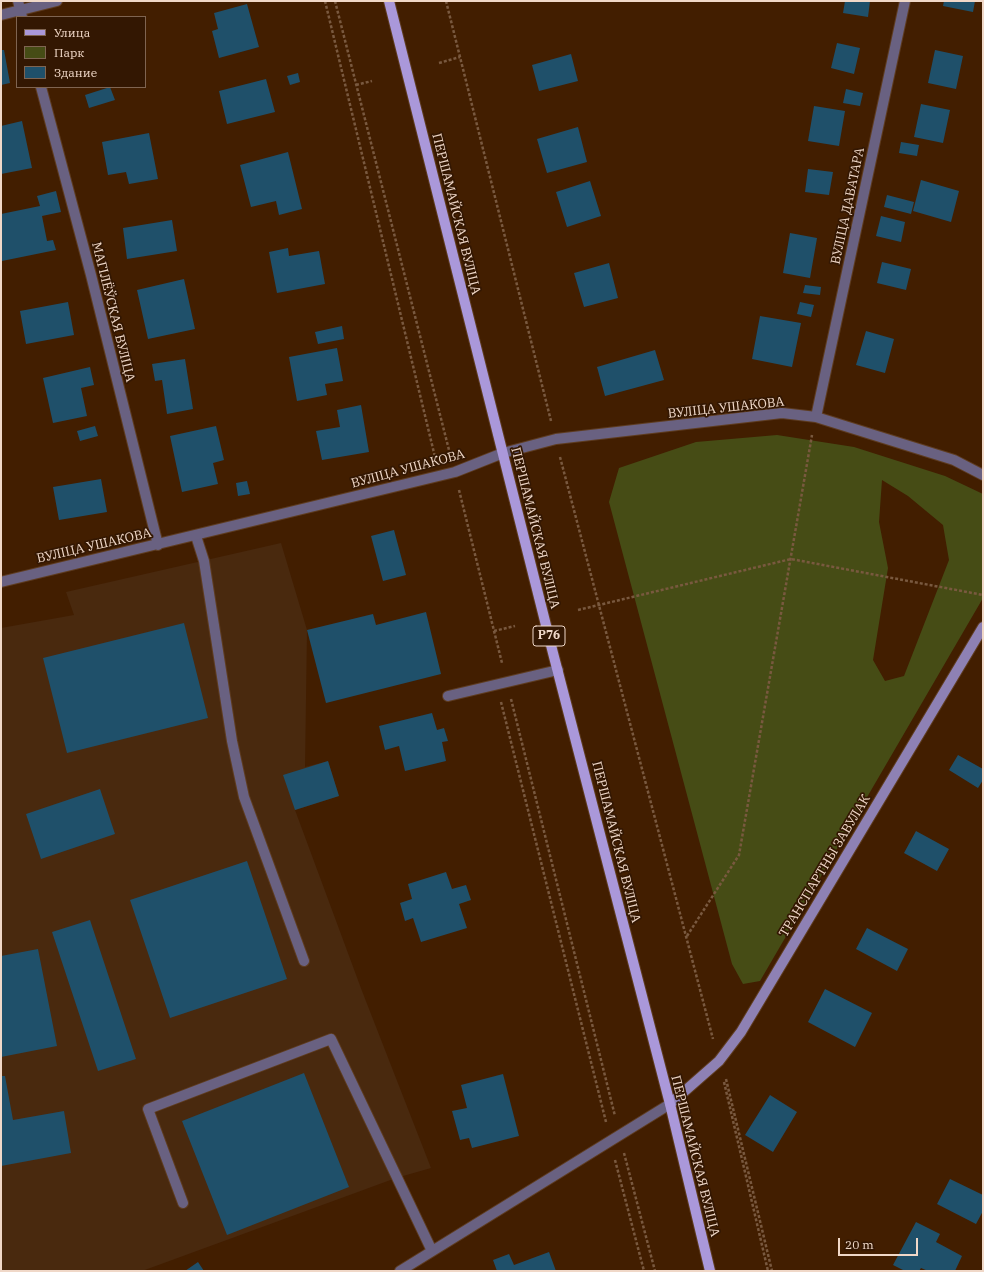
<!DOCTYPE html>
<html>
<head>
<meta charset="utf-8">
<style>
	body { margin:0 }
	#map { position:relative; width:984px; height:1272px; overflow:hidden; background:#421e00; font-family:"IBM Plex Serif",serif }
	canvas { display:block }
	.frame { position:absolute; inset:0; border:2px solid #f0d8c8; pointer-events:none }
	.legend { position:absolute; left:16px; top:16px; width:130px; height:72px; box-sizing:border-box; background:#331702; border:1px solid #7f6451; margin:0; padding:5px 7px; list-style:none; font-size:12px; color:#f0d8c8 }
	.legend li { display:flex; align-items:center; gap:8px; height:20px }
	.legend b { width:20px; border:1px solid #7f6451 }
	.scale { position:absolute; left:838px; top:1238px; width:80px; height:18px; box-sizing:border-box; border:2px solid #f0d8c8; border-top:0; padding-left:5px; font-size:12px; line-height:14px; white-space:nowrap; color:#f0d8c8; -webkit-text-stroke:3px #331702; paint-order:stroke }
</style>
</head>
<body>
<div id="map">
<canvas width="984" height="1272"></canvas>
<div class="frame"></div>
<ul class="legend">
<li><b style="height:5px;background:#aa98da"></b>Улица</li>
<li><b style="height:11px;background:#464c15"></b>Парк</li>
<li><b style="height:11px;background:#1f506a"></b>Здание</li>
</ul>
<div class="scale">20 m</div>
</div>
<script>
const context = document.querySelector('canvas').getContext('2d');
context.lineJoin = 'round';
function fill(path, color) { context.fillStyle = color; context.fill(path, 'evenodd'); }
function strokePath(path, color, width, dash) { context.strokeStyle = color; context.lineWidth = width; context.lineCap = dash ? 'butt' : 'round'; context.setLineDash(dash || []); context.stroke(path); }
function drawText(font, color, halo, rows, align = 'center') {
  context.font = font + ' "IBM Plex Serif",serif'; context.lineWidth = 3.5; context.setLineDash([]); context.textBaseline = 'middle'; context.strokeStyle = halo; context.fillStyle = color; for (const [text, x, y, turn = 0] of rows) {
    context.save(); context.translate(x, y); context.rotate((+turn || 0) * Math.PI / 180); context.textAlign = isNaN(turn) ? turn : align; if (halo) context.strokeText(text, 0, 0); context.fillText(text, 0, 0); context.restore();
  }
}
const built = new Path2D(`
	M 281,543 L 307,630 L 305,767 L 328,761 L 339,796 L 295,810 L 362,991 L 431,1168 L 396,1178 L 142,1271 L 1,1271 L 1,628 L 74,615 L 66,592 Z`);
const green = new Path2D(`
	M 777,435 L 854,447 L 945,476 L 983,494 L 983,598 L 760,981 L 743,984 L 732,964 L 609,502 L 619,468 L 696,442 ZM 882,480 L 908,496 L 943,525 L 949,560 L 904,676 L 885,681 L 873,660 L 888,568 L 879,522 Z`);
const building = new Path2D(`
	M 845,1 L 870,1 L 868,17 L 843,13 Z
	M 944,1 L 975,1 L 973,12 L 943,6 Z
	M 247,4 L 259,47 L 219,58 L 212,31 L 218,29 L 214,13 Z
	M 837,43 L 860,48 L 854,74 L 831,68 Z
	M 1,50 L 4,50 L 10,83 L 1,85 Z
	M 935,50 L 963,56 L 956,89 L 928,83 Z
	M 571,54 L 578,81 L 539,91 L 532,65 Z
	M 298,73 L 300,82 L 290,85 L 287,76 Z
	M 266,79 L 275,112 L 227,124 L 219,91 Z
	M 110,87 L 115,100 L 89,108 L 85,95 Z
	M 846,89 L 863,93 L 860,106 L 843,103 Z
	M 921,104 L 950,110 L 943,143 L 914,137 Z
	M 814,106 L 845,111 L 839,146 L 808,141 Z
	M 22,121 L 32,168 L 1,174 L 1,126 Z
	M 578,127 L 587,162 L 547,173 L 537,139 Z
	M 149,133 L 158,179 L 129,184 L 126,172 L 108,175 L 102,142 Z
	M 901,142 L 919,145 L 917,156 L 899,153 Z
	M 288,152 L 302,209 L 279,215 L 276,201 L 251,207 L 240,165 Z
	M 808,169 L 833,172 L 829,195 L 805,192 Z
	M 921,180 L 959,191 L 951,222 L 913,211 Z
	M 590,181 L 601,216 L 567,227 L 556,192 Z
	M 56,191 L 61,212 L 42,216 L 47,241 L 53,240 L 56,250 L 2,261 L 1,214 L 40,206 L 37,196 Z
	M 887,195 L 914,202 L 911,214 L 884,207 Z
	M 881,216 L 905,222 L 901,242 L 876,236 Z
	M 172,220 L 177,251 L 127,259 L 123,228 Z
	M 790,233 L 817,238 L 810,278 L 783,273 Z
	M 288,248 L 289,256 L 319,251 L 325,284 L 277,293 L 269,252 Z
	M 882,262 L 911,269 L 906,290 L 877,283 Z
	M 609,263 L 618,298 L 584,307 L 574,273 Z
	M 184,279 L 195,329 L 148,339 L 137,290 Z
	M 805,285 L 821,287 L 820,295 L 803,293 Z
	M 68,302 L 74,335 L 26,344 L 20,311 Z
	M 800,302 L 814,305 L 811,317 L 797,314 Z
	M 760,316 L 801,323 L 792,367 L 752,359 Z
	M 342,326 L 344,339 L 318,344 L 315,332 Z
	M 866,331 L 894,339 L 885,373 L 856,365 Z
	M 337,348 L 343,381 L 325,384 L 327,395 L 297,401 L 289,357 Z
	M 655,350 L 664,380 L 605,396 L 597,367 Z
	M 185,359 L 193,409 L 167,414 L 162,380 L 155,381 L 152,364 Z
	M 90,367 L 94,385 L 81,388 L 87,416 L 53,423 L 43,378 Z
	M 361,405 L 369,452 L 322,460 L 316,431 L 340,427 L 337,410 Z
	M 95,426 L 98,436 L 80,441 L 77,431 Z
	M 216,426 L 224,460 L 213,463 L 218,484 L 182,492 L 170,436 Z
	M 101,479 L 107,512 L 59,520 L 53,487 Z
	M 247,481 L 250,494 L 238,496 L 236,483 Z
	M 394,530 L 406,575 L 383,581 L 371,536 Z
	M 426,612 L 441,674 L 326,703 L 307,630 L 373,614 L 376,625 Z
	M 184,623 L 208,718 L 67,753 L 43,658 Z
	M 432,713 L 437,730 L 444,728 L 448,741 L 442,742 L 446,761 L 405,771 L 399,746 L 385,750 L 379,726 Z
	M 958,755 L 983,769 L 983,780 L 978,788 L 949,770 Z
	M 328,761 L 339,796 L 295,810 L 283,775 Z
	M 100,789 L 115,834 L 41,859 L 26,814 Z
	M 916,831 L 949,849 L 937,871 L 904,853 Z
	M 247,861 L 287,979 L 170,1018 L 130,900 Z
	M 446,872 L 452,889 L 466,885 L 471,900 L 459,904 L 467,928 L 421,942 L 413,918 L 405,921 L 400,903 L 412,899 L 408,884 Z
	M 90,920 L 136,1059 L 98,1071 L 52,932 Z
	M 867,928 L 908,949 L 897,971 L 856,949 Z
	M 38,949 L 57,1046 L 1,1057 L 1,956 Z
	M 825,989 L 872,1013 L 855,1047 L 808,1022 Z
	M 304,1073 L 349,1187 L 227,1235 L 182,1121 Z
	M 503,1074 L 519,1136 L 472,1148 L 469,1138 L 460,1140 L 452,1111 L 467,1108 L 461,1085 Z
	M 1,1076 L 5,1076 L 13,1120 L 64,1111 L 71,1153 L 1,1166 Z
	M 770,1095 L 797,1112 L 773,1152 L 745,1135 Z
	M 950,1179 L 983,1195 L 983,1211 L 976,1224 L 937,1204 Z
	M 916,1222 L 940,1234 L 936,1242 L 962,1256 L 955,1271 L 928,1271 L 921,1268 L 919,1271 L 905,1271 L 893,1265 Z
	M 549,1252 L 556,1271 L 497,1271 L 493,1260 L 509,1254 L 514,1265 Z
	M 198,1262 L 204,1271 L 185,1271 Z`);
const path = new Path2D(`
	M 325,1 L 435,457
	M 335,1 L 450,454
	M 446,1 L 551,421
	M 439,63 L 460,57
	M 356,85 L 372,81
	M 560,457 L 713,1039
	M 459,490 L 502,663
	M 578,610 L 791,559 L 983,595
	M 494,631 L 515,626
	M 511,699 L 615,1116
	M 501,702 L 606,1122
	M 687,936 L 739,855 L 812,435
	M 726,1079 L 772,1271
	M 724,1082 L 768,1271
	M 624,1153 L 655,1271
	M 615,1160 L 644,1271`);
const service = new Path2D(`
	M 196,536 L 204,561 L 232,741 L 244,797 L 304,961
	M 448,696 L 558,670
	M 183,1203 L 148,1109 L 331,1039 L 432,1251
	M 400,1271 L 670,1104`);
const minor = new Path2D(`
	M 18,1 L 22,17
	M 1,15 L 57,1
	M 41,87 L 91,275 L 158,545
	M 816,417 L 905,1
	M 1,582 L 455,472 L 503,453 L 556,439 L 782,413 L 816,417 L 954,460 L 983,475`);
const secondary = new Path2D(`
	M 670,1104 L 719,1061 L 741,1032 L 983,627`);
const primary = new Path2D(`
	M 389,1 L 553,653 L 670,1104 L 710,1271`);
const shields = [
	[549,636,32]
];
const shieldNames = [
	["Р76",549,636]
];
const streetNames = [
	["ВУЛІЦА ДАВАТАРА",848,206,-78],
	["ПЕРШАМАЙСКАЯ ВУЛІЦА",456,214,76],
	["МАГІЛЁЎСКАЯ ВУЛІЦА",113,312,76],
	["ВУЛІЦА УШАКОВА",726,408,-6],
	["ВУЛІЦА УШАКОВА",408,469,-15],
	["ПЕРШАМАЙСКАЯ ВУЛІЦА",535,528,76],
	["ВУЛІЦА УШАКОВА",94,546,-13],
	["ПЕРШАМАЙСКАЯ ВУЛІЦА",616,842,76],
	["ТРАНСПАРТНЫ ЗАВУЛАК",825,866,-59],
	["ПЕРШАМАЙСКАЯ ВУЛІЦА",695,1156,76]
];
fill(built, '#49290e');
fill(green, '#464c15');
fill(building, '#1f506a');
strokePath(service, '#5e3c20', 12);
strokePath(minor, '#5e3c20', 12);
strokePath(secondary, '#5e3c20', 12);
strokePath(primary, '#5e3c20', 12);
strokePath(path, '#79593f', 2.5, [3, 2]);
strokePath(service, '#696181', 10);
strokePath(minor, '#696181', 10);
strokePath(secondary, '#8e81b4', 10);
strokePath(primary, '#aa98da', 10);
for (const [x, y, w] of shields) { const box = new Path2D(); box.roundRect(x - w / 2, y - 10, w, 20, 3); context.fillStyle = '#331702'; context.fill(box); strokePath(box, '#f0d8c8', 1); }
drawText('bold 12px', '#f0d8c8', null, shieldNames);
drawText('13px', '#f0d8c8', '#331702', streetNames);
</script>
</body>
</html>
